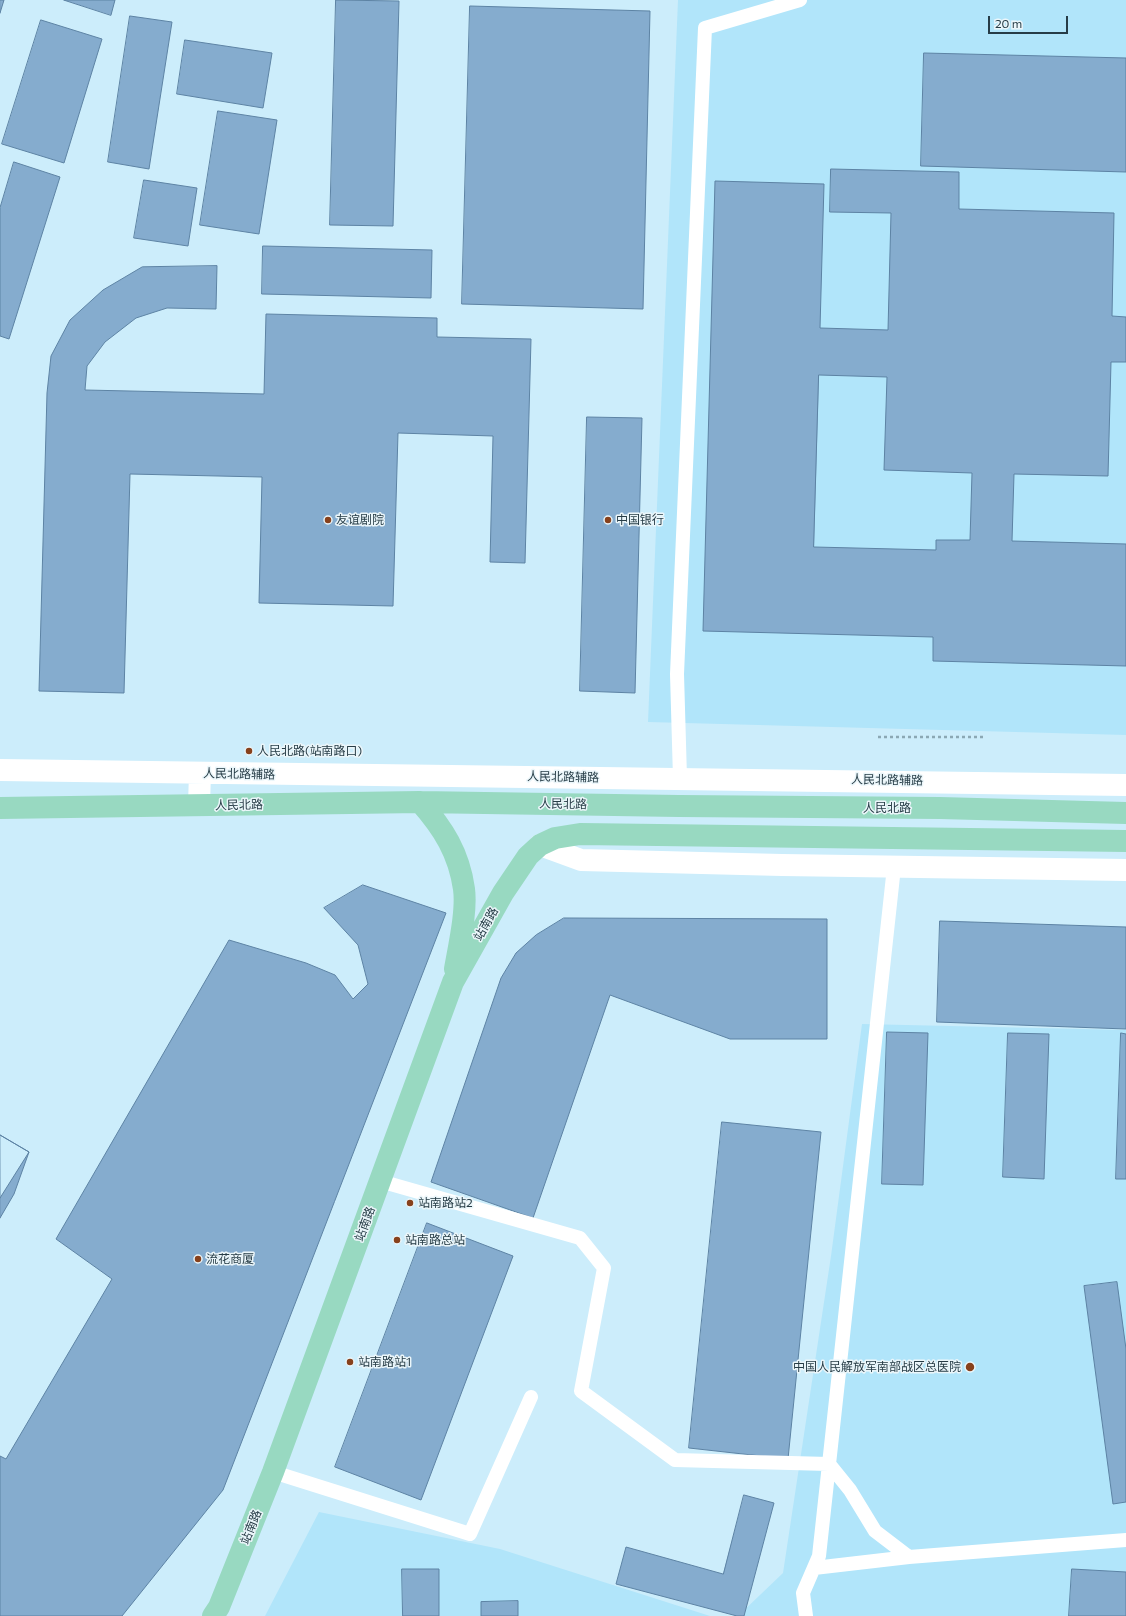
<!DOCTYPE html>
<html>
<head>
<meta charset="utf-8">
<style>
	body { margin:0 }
	#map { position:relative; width:1126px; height:1616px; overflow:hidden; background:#ccedfb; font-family:Commissioner,sans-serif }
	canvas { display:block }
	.scale { position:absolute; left:988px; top:16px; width:80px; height:18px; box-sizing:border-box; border:2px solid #263c46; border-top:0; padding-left:5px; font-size:12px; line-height:14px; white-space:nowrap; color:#263c46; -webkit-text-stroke:3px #ebf6fa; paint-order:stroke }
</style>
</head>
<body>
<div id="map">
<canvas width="1126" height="1616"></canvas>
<div class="scale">20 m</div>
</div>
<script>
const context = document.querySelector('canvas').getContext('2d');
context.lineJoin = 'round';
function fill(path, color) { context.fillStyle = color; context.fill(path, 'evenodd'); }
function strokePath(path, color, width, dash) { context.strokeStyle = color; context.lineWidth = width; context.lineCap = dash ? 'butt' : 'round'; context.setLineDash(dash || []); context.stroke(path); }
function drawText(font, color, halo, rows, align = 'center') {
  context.font = font + ' Commissioner,"Noto Sans SC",sans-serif'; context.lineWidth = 3; context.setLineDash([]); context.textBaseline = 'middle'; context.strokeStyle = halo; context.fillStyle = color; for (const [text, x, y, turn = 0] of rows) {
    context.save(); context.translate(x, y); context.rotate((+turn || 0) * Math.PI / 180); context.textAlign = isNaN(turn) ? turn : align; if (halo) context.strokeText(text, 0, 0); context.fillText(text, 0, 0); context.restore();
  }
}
const built = new Path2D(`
	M 678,0 L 1126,0 L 1126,735 L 648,722 Z
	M 862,1024 L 1126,1030 L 1126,1616 L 738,1616 L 783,1573 L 831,1256 Z
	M 319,1512 L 500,1549 L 710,1616 L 265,1616 Z`);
const building = new Path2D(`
	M 0,0 L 4,0 L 0,13 Z
	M 64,0 L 115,0 L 111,15 Z
	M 336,0 L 399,1 L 393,226 L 330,225 Z
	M 470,6 L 650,11 L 643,309 L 462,304 Z
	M 130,16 L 172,22 L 149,169 L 108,162 Z
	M 41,20 L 102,39 L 64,163 L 2,144 Z
	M 185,40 L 272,53 L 263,108 L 177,94 Z
	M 924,53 L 1126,58 L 1126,172 L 921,166 Z
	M 218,111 L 277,120 L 259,234 L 200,225 Z
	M 14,162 L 60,177 L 9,339 L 0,336 L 0,208 Z
	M 831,169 L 959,172 L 959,209 L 1114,213 L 1112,316 L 1126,317 L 1126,362 L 1111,362 L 1108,476 L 1014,474 L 1012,541 L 1126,544 L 1126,666 L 933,661 L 933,637 L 703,631 L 715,181 L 824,184 L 820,328 L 888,330 L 891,213 L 830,212 ZM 819,375 L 887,377 L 884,470 L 972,473 L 970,540 L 936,540 L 936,550 L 814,547 Z
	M 144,180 L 197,188 L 188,246 L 134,238 Z
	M 263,246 L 432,250 L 431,298 L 262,294 Z
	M 217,266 L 216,309 L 167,308 L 136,318 L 105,342 L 87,366 L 85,390 L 264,394 L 266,314 L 437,318 L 437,337 L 531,339 L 525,563 L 490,562 L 493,436 L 398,433 L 393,606 L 259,603 L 262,477 L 130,474 L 124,693 L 39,691 L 47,393 L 51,356 L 70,320 L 103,290 L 142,267 Z
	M 587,417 L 642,418 L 635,693 L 580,691 Z
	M 363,885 L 446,913 L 223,1490 L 122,1616 L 0,1616 L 0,1456 L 6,1459 L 112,1279 L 56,1239 L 229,940 L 306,963 L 335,975 L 353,999 L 368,984 L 358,945 L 324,908 Z
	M 564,918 L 827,919 L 827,1039 L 730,1039 L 610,995 L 533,1218 L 431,1182 L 501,978 L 516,953 L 536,935 Z
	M 940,921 L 1126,927 L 1126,1029 L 937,1022 Z
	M 887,1032 L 928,1033 L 923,1185 L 882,1184 Z
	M 1008,1033 L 1049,1034 L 1044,1179 L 1003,1177 Z
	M 1121,1033 L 1126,1034 L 1126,1179 L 1116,1179 Z
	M 722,1122 L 821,1132 L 788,1459 L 689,1448 Z
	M 0,1135 L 29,1152 L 14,1194 L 0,1218 Z
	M 0,1135 L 29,1152 L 0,1198 Z
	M 427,1223 L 513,1256 L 421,1500 L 335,1467 Z
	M 1117,1282 L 1126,1349 L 1126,1502 L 1113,1504 L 1084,1286 Z
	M 744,1495 L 774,1503 L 744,1616 L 737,1616 L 616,1584 L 626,1547 L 723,1574 Z
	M 402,1569 L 439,1569 L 439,1616 L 403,1616 Z
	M 1072,1569 L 1126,1572 L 1126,1616 L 1069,1616 Z
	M 518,1601 L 518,1616 L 481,1616 L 481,1602 Z`);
const path = new Path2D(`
	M 878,737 L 983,737`);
const lane = new Path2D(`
	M 680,778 L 677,674 L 705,28 L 800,0
	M 380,1181 L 580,1238 L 604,1268 L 581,1391 L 675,1460 L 829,1464 L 850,1490 L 875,1531 L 909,1557
	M 273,1472 L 470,1534 L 531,1397
	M 814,1568 L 909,1557 L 1126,1540
	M 806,1616 L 803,1593 L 819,1556 L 894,867`);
const street = new Path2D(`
	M 0,770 C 375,778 751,777 1126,785
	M 199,805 L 200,773
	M 540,845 L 581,860 L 782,865 L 1126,870`);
const primary = new Path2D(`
	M 420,802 C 443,828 459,853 464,889 C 467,911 459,946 455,969
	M 0,808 L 420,802 L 679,806 L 940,808 L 1126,813
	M 213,1616 L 219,1607 L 273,1472 L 453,982 L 503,893 L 528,856 L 540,845 L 555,838 L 580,834 L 1126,841`);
const markers = [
	[328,520,4,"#87411c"],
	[608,520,4,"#87411c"],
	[249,751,4,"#87411c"],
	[410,1203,4,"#87411c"],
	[397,1240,4,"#87411c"],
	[198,1259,4,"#87411c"],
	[350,1362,4,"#87411c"],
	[970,1367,5,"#87411c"]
];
const poiNames = [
	["友谊剧院",336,520],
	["中国银行",616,520],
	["人民北路(站南路口)",257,751],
	["站南路站2",418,1203],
	["站南路总站",405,1240],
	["流花商厦",206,1259],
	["站南路站1",358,1362],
	["中国人民解放军南部战区总医院",961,1367,"right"]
];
const streetNames = [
	["人民北路辅路",239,774,1],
	["人民北路辅路",563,777,1],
	["人民北路辅路",887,780,1],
	["人民北路",563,804,1],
	["人民北路",239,805,-1],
	["人民北路",887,808],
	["站南路",486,924,-61],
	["站南路",365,1224,-70],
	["站南路",251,1527,-68]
];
fill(built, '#b1e5fa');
fill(building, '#85acce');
strokePath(building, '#5d83a4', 1);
strokePath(path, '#8ba8b4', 2.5, [3, 3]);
strokePath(lane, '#fff', 14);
strokePath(street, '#fff', 22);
strokePath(primary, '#98d9c1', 22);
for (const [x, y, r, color] of markers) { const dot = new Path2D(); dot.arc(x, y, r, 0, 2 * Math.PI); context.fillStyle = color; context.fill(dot); strokePath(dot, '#ebf6fa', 1.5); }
drawText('12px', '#263c46', '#ebf6fa', poiNames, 'left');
drawText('12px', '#263c46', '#ebf6fa', streetNames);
</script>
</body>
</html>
